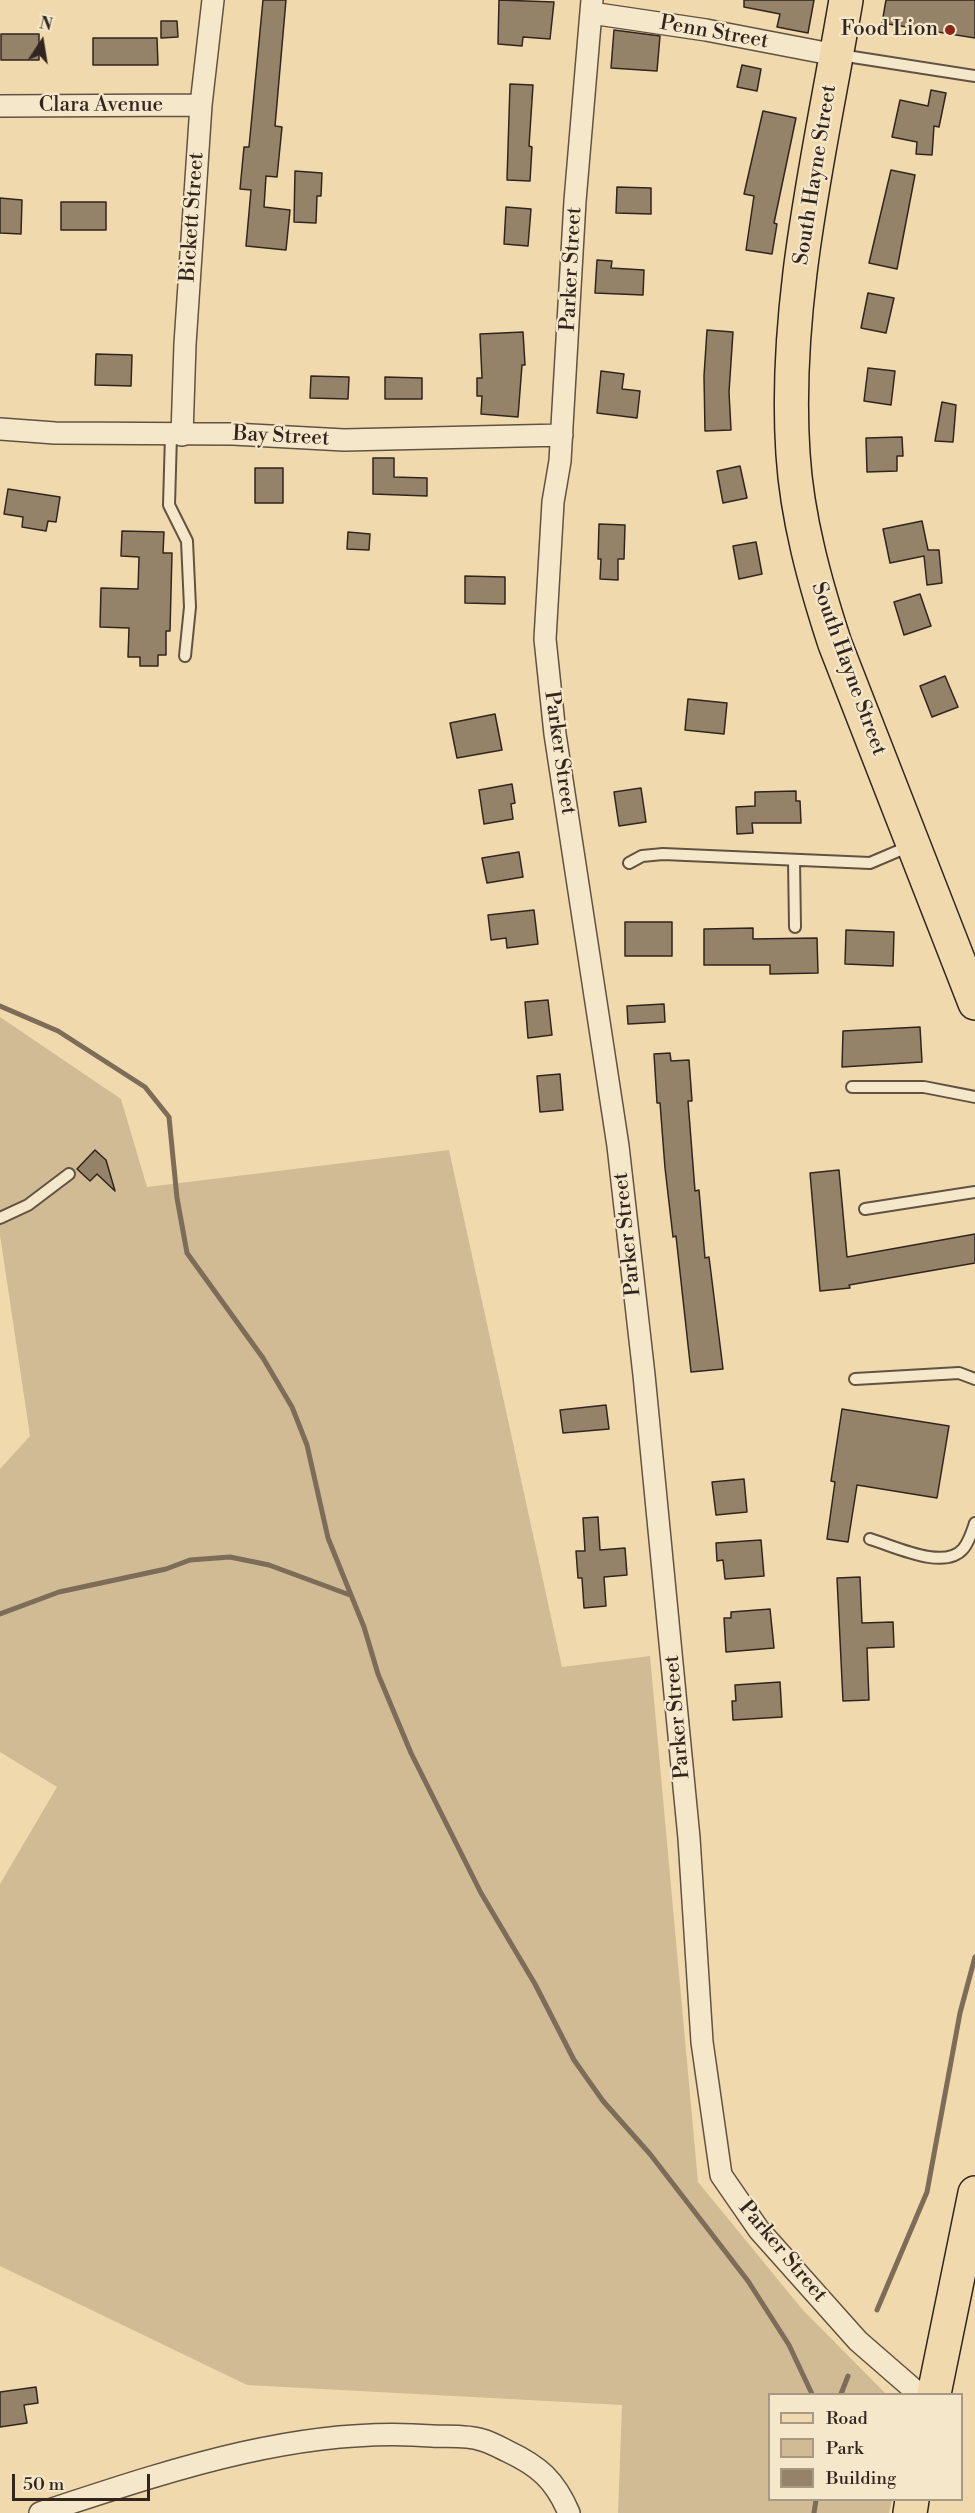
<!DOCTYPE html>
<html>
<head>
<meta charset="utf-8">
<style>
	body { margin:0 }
	#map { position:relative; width:975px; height:2513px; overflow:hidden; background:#f0daad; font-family:"Libre Bodoni",serif }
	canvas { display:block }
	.legend { position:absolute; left:768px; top:2393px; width:195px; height:108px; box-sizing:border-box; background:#f5e7ca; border:2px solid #a79986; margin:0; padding:8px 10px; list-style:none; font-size:18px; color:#32251f }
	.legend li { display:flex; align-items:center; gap:12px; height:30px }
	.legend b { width:30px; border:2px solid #a79986 }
	.north { position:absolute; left:12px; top:12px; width:60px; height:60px; -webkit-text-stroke:4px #f5e7ca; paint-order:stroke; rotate:12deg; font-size:16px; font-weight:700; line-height:24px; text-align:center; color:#32251f }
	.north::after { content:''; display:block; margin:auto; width:21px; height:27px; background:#32251f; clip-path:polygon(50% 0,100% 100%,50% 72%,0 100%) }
	.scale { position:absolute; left:12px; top:2474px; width:138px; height:27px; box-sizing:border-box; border:3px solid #32251f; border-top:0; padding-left:8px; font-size:18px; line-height:21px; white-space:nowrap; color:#32251f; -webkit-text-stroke:4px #f5e7ca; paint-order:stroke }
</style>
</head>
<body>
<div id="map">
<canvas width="975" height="2513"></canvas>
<ul class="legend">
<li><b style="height:8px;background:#f0daad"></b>Road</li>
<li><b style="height:16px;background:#d0bb95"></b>Park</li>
<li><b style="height:16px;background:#958369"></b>Building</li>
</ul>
<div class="north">N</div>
<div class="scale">50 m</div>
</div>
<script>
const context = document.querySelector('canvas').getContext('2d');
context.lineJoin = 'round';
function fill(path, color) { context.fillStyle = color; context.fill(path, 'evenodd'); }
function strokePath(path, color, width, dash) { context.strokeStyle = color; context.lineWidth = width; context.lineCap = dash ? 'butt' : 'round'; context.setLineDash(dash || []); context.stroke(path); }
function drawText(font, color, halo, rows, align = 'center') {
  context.font = font + ' "Libre Bodoni",serif'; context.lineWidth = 4.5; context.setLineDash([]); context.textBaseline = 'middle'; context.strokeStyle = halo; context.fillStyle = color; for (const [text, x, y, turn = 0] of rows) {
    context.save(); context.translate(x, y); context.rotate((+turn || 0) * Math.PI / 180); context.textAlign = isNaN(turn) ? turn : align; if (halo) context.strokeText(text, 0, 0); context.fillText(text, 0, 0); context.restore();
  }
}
const green = new Path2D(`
	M 0,1017 L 121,1099 L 147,1187 L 449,1150 L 562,1667 L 650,1656 L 698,2182 L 802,2309 L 886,2394 L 770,2394 L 770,2500 L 892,2500 L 889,2513 L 618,2513 L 622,2405 L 247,2385 L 0,2266 L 0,1884 L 57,1787 L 0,1752 L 0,1469 L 30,1436 L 0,1235 Z`);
const stream = new Path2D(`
	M 0,1006 L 58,1031 L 145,1087 L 169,1117 L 177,1198 L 187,1253 L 263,1358 L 292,1407 L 307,1445 L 328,1538 L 364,1627 L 378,1674 L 411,1753 L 481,1893 L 535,1984 L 574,2060 L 603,2101 L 650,2154 L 748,2281 L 789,2345 L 812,2394
	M 0,1614 L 59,1592 L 166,1569 L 190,1560 L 230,1557 L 269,1565 L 350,1595
	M 877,2310 L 927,2192 L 960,2013 L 975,1957
	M 841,2394 L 848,2376
	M 814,2513 L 816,2500`);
const building = new Path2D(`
	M 263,0 L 286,0 L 275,126 L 282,127 L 277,177 L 266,176 L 264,207 L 290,210 L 286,250 L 246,246 L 251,190 L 240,189 L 244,147 L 249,147 Z
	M 499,0 L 554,2 L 550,39 L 523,37 L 522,46 L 498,44 Z
	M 744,0 L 814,0 L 808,33 L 777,27 L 780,14 L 744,7 Z
	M 886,0 L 975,0 L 975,38 L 882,23 Z
	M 161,21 L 177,21 L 178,37 L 161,38 Z
	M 614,30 L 660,36 L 657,71 L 611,68 Z
	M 1,34 L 39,34 L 39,60 L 1,60 Z
	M 93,38 L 157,38 L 158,65 L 93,65 Z
	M 742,65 L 761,69 L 757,91 L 737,87 Z
	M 510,84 L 533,85 L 529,146 L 532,147 L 530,181 L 507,180 Z
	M 931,90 L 946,93 L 939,127 L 934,126 L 932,155 L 916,154 L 917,142 L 892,137 L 900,100 L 928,106 Z
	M 763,111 L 796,118 L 774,223 L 777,224 L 772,254 L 746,250 L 754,196 L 744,194 Z
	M 891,170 L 915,175 L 897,269 L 869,263 Z
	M 295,171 L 322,173 L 321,196 L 317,196 L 316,223 L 294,222 Z
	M 617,187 L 651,188 L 651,214 L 616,213 Z
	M 0,198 L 22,200 L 21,234 L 0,233 Z
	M 61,202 L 106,202 L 106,230 L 61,230 Z
	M 506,207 L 531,209 L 528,246 L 504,244 Z
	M 597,260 L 612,261 L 611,268 L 644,270 L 643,295 L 595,293 Z
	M 868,293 L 894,298 L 886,333 L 861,328 Z
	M 707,330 L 733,332 L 729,392 L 731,430 L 705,431 L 704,376 Z
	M 523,332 L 525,365 L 522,365 L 518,417 L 481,414 L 482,396 L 477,396 L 477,378 L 482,378 L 480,334 Z
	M 96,354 L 132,355 L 131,386 L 95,385 Z
	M 868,368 L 895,371 L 891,405 L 864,401 Z
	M 601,371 L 624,374 L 622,389 L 640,391 L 637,418 L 597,413 Z
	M 311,376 L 349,377 L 348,399 L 310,398 Z
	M 385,377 L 422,378 L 422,399 L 385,399 Z
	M 942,402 L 956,405 L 953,442 L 935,441 Z
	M 902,437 L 903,456 L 897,456 L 897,471 L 867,472 L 866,438 Z
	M 373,458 L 394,458 L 394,477 L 427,478 L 427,496 L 373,494 Z
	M 740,466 L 747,498 L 723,503 L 717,471 Z
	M 255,468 L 283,468 L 283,503 L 255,503 Z
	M 8,489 L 60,497 L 56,522 L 48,521 L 46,531 L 22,527 L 23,517 L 4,514 Z
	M 922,521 L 928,550 L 939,550 L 942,583 L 927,585 L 924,556 L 890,563 L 883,529 Z
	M 599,524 L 625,525 L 624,559 L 618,559 L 618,580 L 600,579 L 601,559 L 598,559 Z
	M 122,531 L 164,532 L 163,553 L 172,553 L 170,631 L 166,631 L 166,655 L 158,655 L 158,666 L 140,666 L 140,657 L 128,657 L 129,628 L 100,627 L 101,588 L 138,589 L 139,557 L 121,556 Z
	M 348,532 L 370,534 L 369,550 L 347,549 Z
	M 756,542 L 762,574 L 739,579 L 733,546 Z
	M 465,576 L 505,577 L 505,604 L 465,603 Z
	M 920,594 L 931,626 L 904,635 L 894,602 Z
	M 945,676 L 958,707 L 932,717 L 920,686 Z
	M 688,699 L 727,703 L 724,734 L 685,730 Z
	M 495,714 L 502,750 L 457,758 L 450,723 Z
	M 512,784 L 515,803 L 511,804 L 513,819 L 484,824 L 479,790 Z
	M 641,788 L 646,822 L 619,826 L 614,792 Z
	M 796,791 L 796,801 L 800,801 L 801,823 L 752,823 L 753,833 L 737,834 L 736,807 L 755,806 L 755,792 Z
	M 519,852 L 523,877 L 487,883 L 482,858 Z
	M 534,910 L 538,944 L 507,948 L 506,938 L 491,940 L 488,915 Z
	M 625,922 L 672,922 L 672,956 L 625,956 Z
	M 753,928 L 753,939 L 817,938 L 818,973 L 770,974 L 770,965 L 704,965 L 704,929 Z
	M 846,930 L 894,932 L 893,966 L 845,964 Z
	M 548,1000 L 552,1035 L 528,1038 L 525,1002 Z
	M 664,1004 L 665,1022 L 628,1024 L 627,1006 Z
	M 920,1027 L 922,1062 L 842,1067 L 843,1031 Z
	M 670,1053 L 671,1061 L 689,1060 L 692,1101 L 688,1101 L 695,1191 L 699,1190 L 705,1258 L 709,1257 L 723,1369 L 691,1372 L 676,1236 L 673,1237 L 665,1168 L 660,1103 L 657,1103 L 654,1054 Z
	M 560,1074 L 563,1110 L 540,1112 L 537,1076 Z
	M 95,1150 L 106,1160 L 115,1191 L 97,1174 L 90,1181 L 77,1169 Z
	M 839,1170 L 847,1257 L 975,1234 L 975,1263 L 849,1285 L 850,1288 L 820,1291 L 810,1173 Z
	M 606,1405 L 609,1429 L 563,1433 L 560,1410 Z
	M 842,1409 L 949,1426 L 937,1498 L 857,1485 L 848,1542 L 827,1539 L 835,1482 L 831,1481 Z
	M 744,1479 L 747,1512 L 716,1515 L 712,1482 Z
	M 598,1517 L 600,1550 L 625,1548 L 627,1575 L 604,1577 L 606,1606 L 584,1608 L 582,1578 L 578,1578 L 576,1551 L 585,1551 L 583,1518 Z
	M 761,1540 L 764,1576 L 725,1579 L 723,1560 L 717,1561 L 716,1543 Z
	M 860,1577 L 862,1623 L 893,1622 L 894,1647 L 867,1648 L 869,1700 L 843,1701 L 837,1578 Z
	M 770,1609 L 774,1648 L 726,1652 L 724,1618 L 731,1618 L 731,1612 Z
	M 780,1682 L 782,1717 L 733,1720 L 732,1701 L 736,1701 L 735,1685 Z
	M 36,2387 L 38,2403 L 24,2405 L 27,2423 L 0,2427 L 0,2392 Z`);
const service = new Path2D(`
	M 840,55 L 975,76
	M 171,435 L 169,505 L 187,541 L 190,607 L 185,656
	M 794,860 L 795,927
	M 629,863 L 642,856 L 663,854 L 870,863 L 910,846
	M 852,1087 L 924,1087 L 975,1097
	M 865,1209 L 975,1192
	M 0,1218 L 28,1205 L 69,1174
	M 855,1379 L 959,1373 L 975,1379
	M 870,1539 C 894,1546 944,1571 963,1549 C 969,1542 972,1532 975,1523`);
const minor = new Path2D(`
	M 592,0 L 575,201 L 560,461 L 553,502 L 545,639 L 555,734 L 618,1146 L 644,1375 L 689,1838 L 702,2042 L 721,2175 L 759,2230 L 858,2341 L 919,2394
	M 591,13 L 706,30 L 836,55
	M 0,106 L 201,105
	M 0,429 L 55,433 L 233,434 L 344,440 L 562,435
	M 182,435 L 185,344 L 201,105 L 213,0
	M 40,2513 C 165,2472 299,2425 432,2436 C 447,2437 467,2435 482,2440 C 490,2442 499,2447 507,2451 C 539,2466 555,2480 569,2513`);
const primary = new Path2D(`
	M 846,0 C 821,149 783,302 793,454 C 797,518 815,583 835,644 L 975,1003
	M 934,2394 L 975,2193
	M 910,2513 L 912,2500`);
const markers = [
	[950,30,6,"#8f2418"]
];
const poiNames = [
	["Food Lion",938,30]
];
const streetNames = [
	["Penn Street",714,33,10],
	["Clara Avenue",101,106],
	["South Hayne Street",816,175,-81],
	["Bickett Street",193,217,-86],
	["Parker Street",572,269,-87],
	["Bay Street",281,437,3],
	["South Hayne Street",848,669,70],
	["Parker Street",559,753,82],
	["Parker Street",628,1234,-96],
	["Parker Street",678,1717,-95],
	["Parker Street",782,2252,50]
];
fill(green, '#d0bb95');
strokePath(stream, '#7d6c57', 5);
fill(building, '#958369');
strokePath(building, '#32251f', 1.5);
strokePath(service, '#625242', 14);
strokePath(minor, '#625242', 24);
strokePath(primary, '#32251f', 36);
strokePath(service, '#f5e7ca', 10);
strokePath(minor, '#f5e7ca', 21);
strokePath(primary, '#f0daad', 33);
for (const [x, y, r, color] of markers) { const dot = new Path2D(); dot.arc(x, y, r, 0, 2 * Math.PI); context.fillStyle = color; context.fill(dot); strokePath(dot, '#f5e7ca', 2); }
drawText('21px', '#32251f', '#f5e7ca', poiNames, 'right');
drawText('21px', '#32251f', '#f5e7ca', streetNames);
</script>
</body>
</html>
